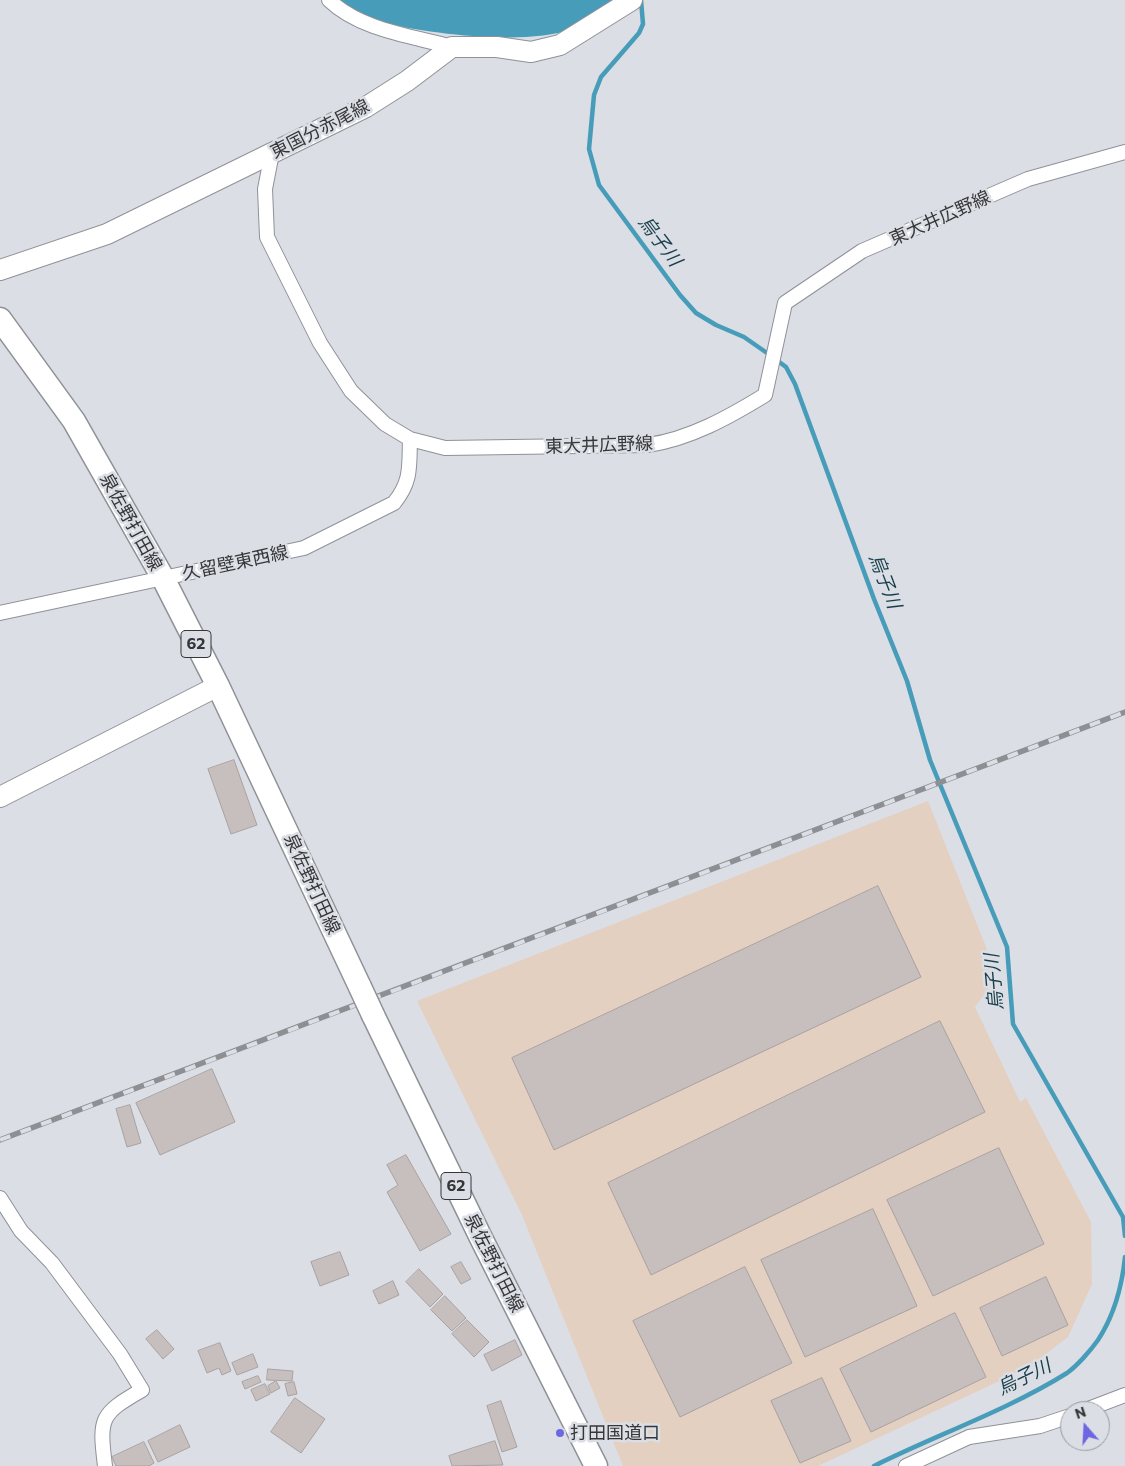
<!DOCTYPE html>
<html>
<head>
<meta charset="utf-8">
<style>
	body { margin:0 }
	#map { position:relative; width:1125px; height:1466px; overflow:hidden; background:#dbdee4; font-family:Commissioner,sans-serif }
	canvas { display:block }
	.north { position:absolute; left:1060px; top:1401px; width:50px; height:50px; box-sizing:border-box; background:#dbdee4; border:1px solid #999b9f; border-radius:50%; rotate:341deg; font-size:14px; font-weight:700; line-height:20px; text-align:center; color:#353638 }
	.north::after { content:''; display:block; margin:auto; width:18px; height:22px; background:#6d67e1; clip-path:polygon(50% 0,100% 100%,50% 72%,0 100%) }
</style>
</head>
<body>
<div id="map">
<canvas width="1125" height="1466"></canvas>
<div class="north">N</div>
</div>
<script>
const context = document.querySelector('canvas').getContext('2d');
context.lineJoin = 'round';
function fill(path, color) { context.fillStyle = color; context.fill(path, 'evenodd'); }
function strokePath(path, color, width, dash) { context.strokeStyle = color; context.lineWidth = width; context.lineCap = dash ? 'butt' : 'round'; context.setLineDash(dash || []); context.stroke(path); }
function drawText(font, color, halo, rows, align = 'center') {
  context.font = font + ' Commissioner,"Noto Sans JP",sans-serif'; context.lineWidth = 5; context.setLineDash([]); context.textBaseline = 'middle'; context.strokeStyle = halo; context.fillStyle = color; for (const [text, x, y, turn = 0] of rows) {
    context.save(); context.translate(x, y); context.rotate((+turn || 0) * Math.PI / 180); context.textAlign = isNaN(turn) ? turn : align; if (halo) context.strokeText(text, 0, 0); context.fillText(text, 0, 0); context.restore();
  }
}
const industrial = new Path2D(`
	M 928,801 L 986,947 L 990,987 L 975,1007 L 1020,1102 L 1026,1098 L 1091,1222 L 1092,1284 L 1068,1337 L 1029,1367 L 818,1466 L 623,1466 L 522,1215 L 417,1001 Z`);
const water = new Path2D(`
	M 337,0 L 616,0 C 601,9 586,22 571,29 C 528,46 427,34 381,22 C 365,18 351,8 337,0 Z`);
const stream = new Path2D(`
	M 641,0 L 643,24 L 639,33 L 601,77 L 594,95 L 589,149 L 599,185 L 680,295 L 696,313 L 716,325 L 744,337 L 767,353 L 786,367 L 795,384 L 874,599 L 907,681 L 930,760 L 1007,947 L 1013,1024 L 1123,1217 L 1125,1236
	M 874,1466 C 936,1435 1008,1410 1067,1373 C 1077,1366 1091,1350 1098,1340 C 1115,1314 1122,1286 1125,1257`);
const building = new Path2D(`
	M 234,760 L 257,825 L 231,834 L 208,769 Z
	M 878,886 L 921,977 L 554,1150 L 512,1058 Z
	M 940,1021 L 985,1112 L 651,1275 L 608,1183 Z
	M 212,1069 L 235,1122 L 160,1155 L 136,1103 Z
	M 130,1105 L 141,1143 L 127,1147 L 116,1109 Z
	M 999,1148 L 1044,1244 L 933,1296 L 887,1200 Z
	M 406,1155 L 451,1234 L 420,1251 L 387,1192 L 398,1185 L 387,1165 Z
	M 873,1209 L 917,1306 L 805,1357 L 761,1260 Z
	M 340,1252 L 349,1275 L 320,1286 L 311,1262 Z
	M 461,1262 L 471,1279 L 461,1284 L 451,1267 Z
	M 745,1267 L 792,1363 L 680,1417 L 633,1321 Z
	M 419,1269 L 443,1294 L 430,1307 L 406,1282 Z
	M 1046,1277 L 1068,1325 L 1002,1356 L 980,1308 Z
	M 393,1281 L 399,1295 L 379,1304 L 373,1291 Z
	M 445,1296 L 466,1318 L 452,1331 L 431,1310 Z
	M 955,1313 L 986,1377 L 871,1432 L 840,1369 Z
	M 467,1320 L 489,1342 L 474,1357 L 452,1334 Z
	M 157,1330 L 174,1349 L 163,1359 L 146,1339 Z
	M 515,1340 L 522,1355 L 492,1371 L 484,1355 Z
	M 220,1343 L 231,1371 L 222,1375 L 219,1368 L 207,1373 L 198,1351 Z
	M 253,1354 L 258,1367 L 237,1375 L 232,1363 Z
	M 268,1369 L 293,1371 L 292,1381 L 267,1380 Z
	M 258,1376 L 261,1382 L 245,1389 L 242,1382 Z
	M 822,1378 L 851,1441 L 800,1463 L 771,1401 Z
	M 276,1381 L 280,1388 L 271,1393 L 268,1386 Z
	M 294,1382 L 297,1394 L 288,1396 L 285,1384 Z
	M 265,1384 L 270,1394 L 256,1401 L 251,1390 Z
	M 295,1398 L 325,1419 L 301,1453 L 271,1432 Z
	M 501,1401 L 517,1447 L 502,1452 L 487,1406 Z
	M 180,1425 L 190,1447 L 158,1462 L 148,1441 Z
	M 495,1441 L 503,1465 L 452,1466 L 449,1456 Z
	M 144,1442 L 154,1463 L 149,1466 L 116,1466 L 112,1457 Z`);
const street = new Path2D(`
	M 329,0 C 360,30 412,36 452,47
	M 272,153 L 265,189 L 267,237 L 320,343 L 351,391 L 385,424 L 410,439 L 445,448 L 648,445 C 690,439 729,417 765,395 L 785,303 L 862,251 L 1028,179 L 1125,152
	M 0,613 L 304,548 L 394,503 C 412,481 409,466 410,439
	M 0,1198 L 21,1231 L 52,1263 L 120,1354 L 142,1390 C 100,1414 99,1418 105,1466
	M 1083,1411 L 1125,1395
	M 906,1466 L 969,1437 L 1040,1426 L 1070,1416`);
const secondary = new Path2D(`
	M 0,270 L 107,234 L 366,107 L 407,81 L 452,47 L 497,47 L 531,52 L 560,45 L 632,0
	M 0,797 L 218,686`);
const primary = new Path2D(`
	M 0,319 L 74,421 L 163,578 L 218,686 L 360,987
	M 373,1015 L 481,1238 L 596,1466`);
const rail = new Path2D(`
	M 0,1140 C 375,998 750,855 1125,712`);
const primaryBridge = new Path2D(`
	M 360,987 L 373,1015`);
const markers = [
	[560,1433,5,"#6d67e1"]
];
const shields = [
	[196,644,30],
	[456,1186,30]
];
const shieldNames = [
	["62",196,644],
	["62",456,1186]
];
const streetNames = [
	["東国分赤尾線",320,129,-27],
	["東大井広野線",940,218,-24],
	["東大井広野線",599,445,-2],
	["泉佐野打田線",131,522,61],
	["久留壁東西線",235,563,-12],
	["泉佐野打田線",312,884,65],
	["泉佐野打田線",494,1263,63]
];
const poiNames = [
	["打田国道口",570,1433]
];
const waterNames = [
	["烏子川",660,241,53],
	["烏子川",885,581,69],
	["烏子川",994,982,-95],
	["烏子川",1024,1377,-26]
];
fill(industrial, '#e4d0c1');
fill(water, '#479cb9');
strokePath(stream, '#479cb9', 4.5);
fill(building, '#c6bfbe');
strokePath(building, '#a9a1a1', 1);
strokePath(street, '#8e9297', 16);
strokePath(secondary, '#8e9297', 22);
strokePath(primary, '#8e9297', 25);
strokePath(street, '#fff', 14);
strokePath(secondary, '#fff', 20);
strokePath(primary, '#fff', 22);
strokePath(rail, '#8d8f93', 5.5);
strokePath(rail, '#dbdee4', 4, [11]);
strokePath(primaryBridge, '#8e9297', 25, []);
strokePath(primaryBridge, '#fff', 22);
for (const [x, y, r, color] of markers) { const dot = new Path2D(); dot.arc(x, y, r, 0, 2 * Math.PI); context.fillStyle = color; context.fill(dot); strokePath(dot, '#dbdee4', 2); }
for (const [x, y, w] of shields) { const box = new Path2D(); box.roundRect(x - w / 2, y - 13.5, w, 27, 4); context.fillStyle = '#dbdee4'; context.fill(box); strokePath(box, '#353638', 1); }
drawText('bold 16px', '#353638', null, shieldNames);
drawText('18px', '#353638', '#dbdee4', streetNames);
drawText('18px', '#353638', '#dbdee4', poiNames, 'left');
drawText('italic 19px', '#173e4b', '#dbdee4', waterNames);
</script>
</body>
</html>
